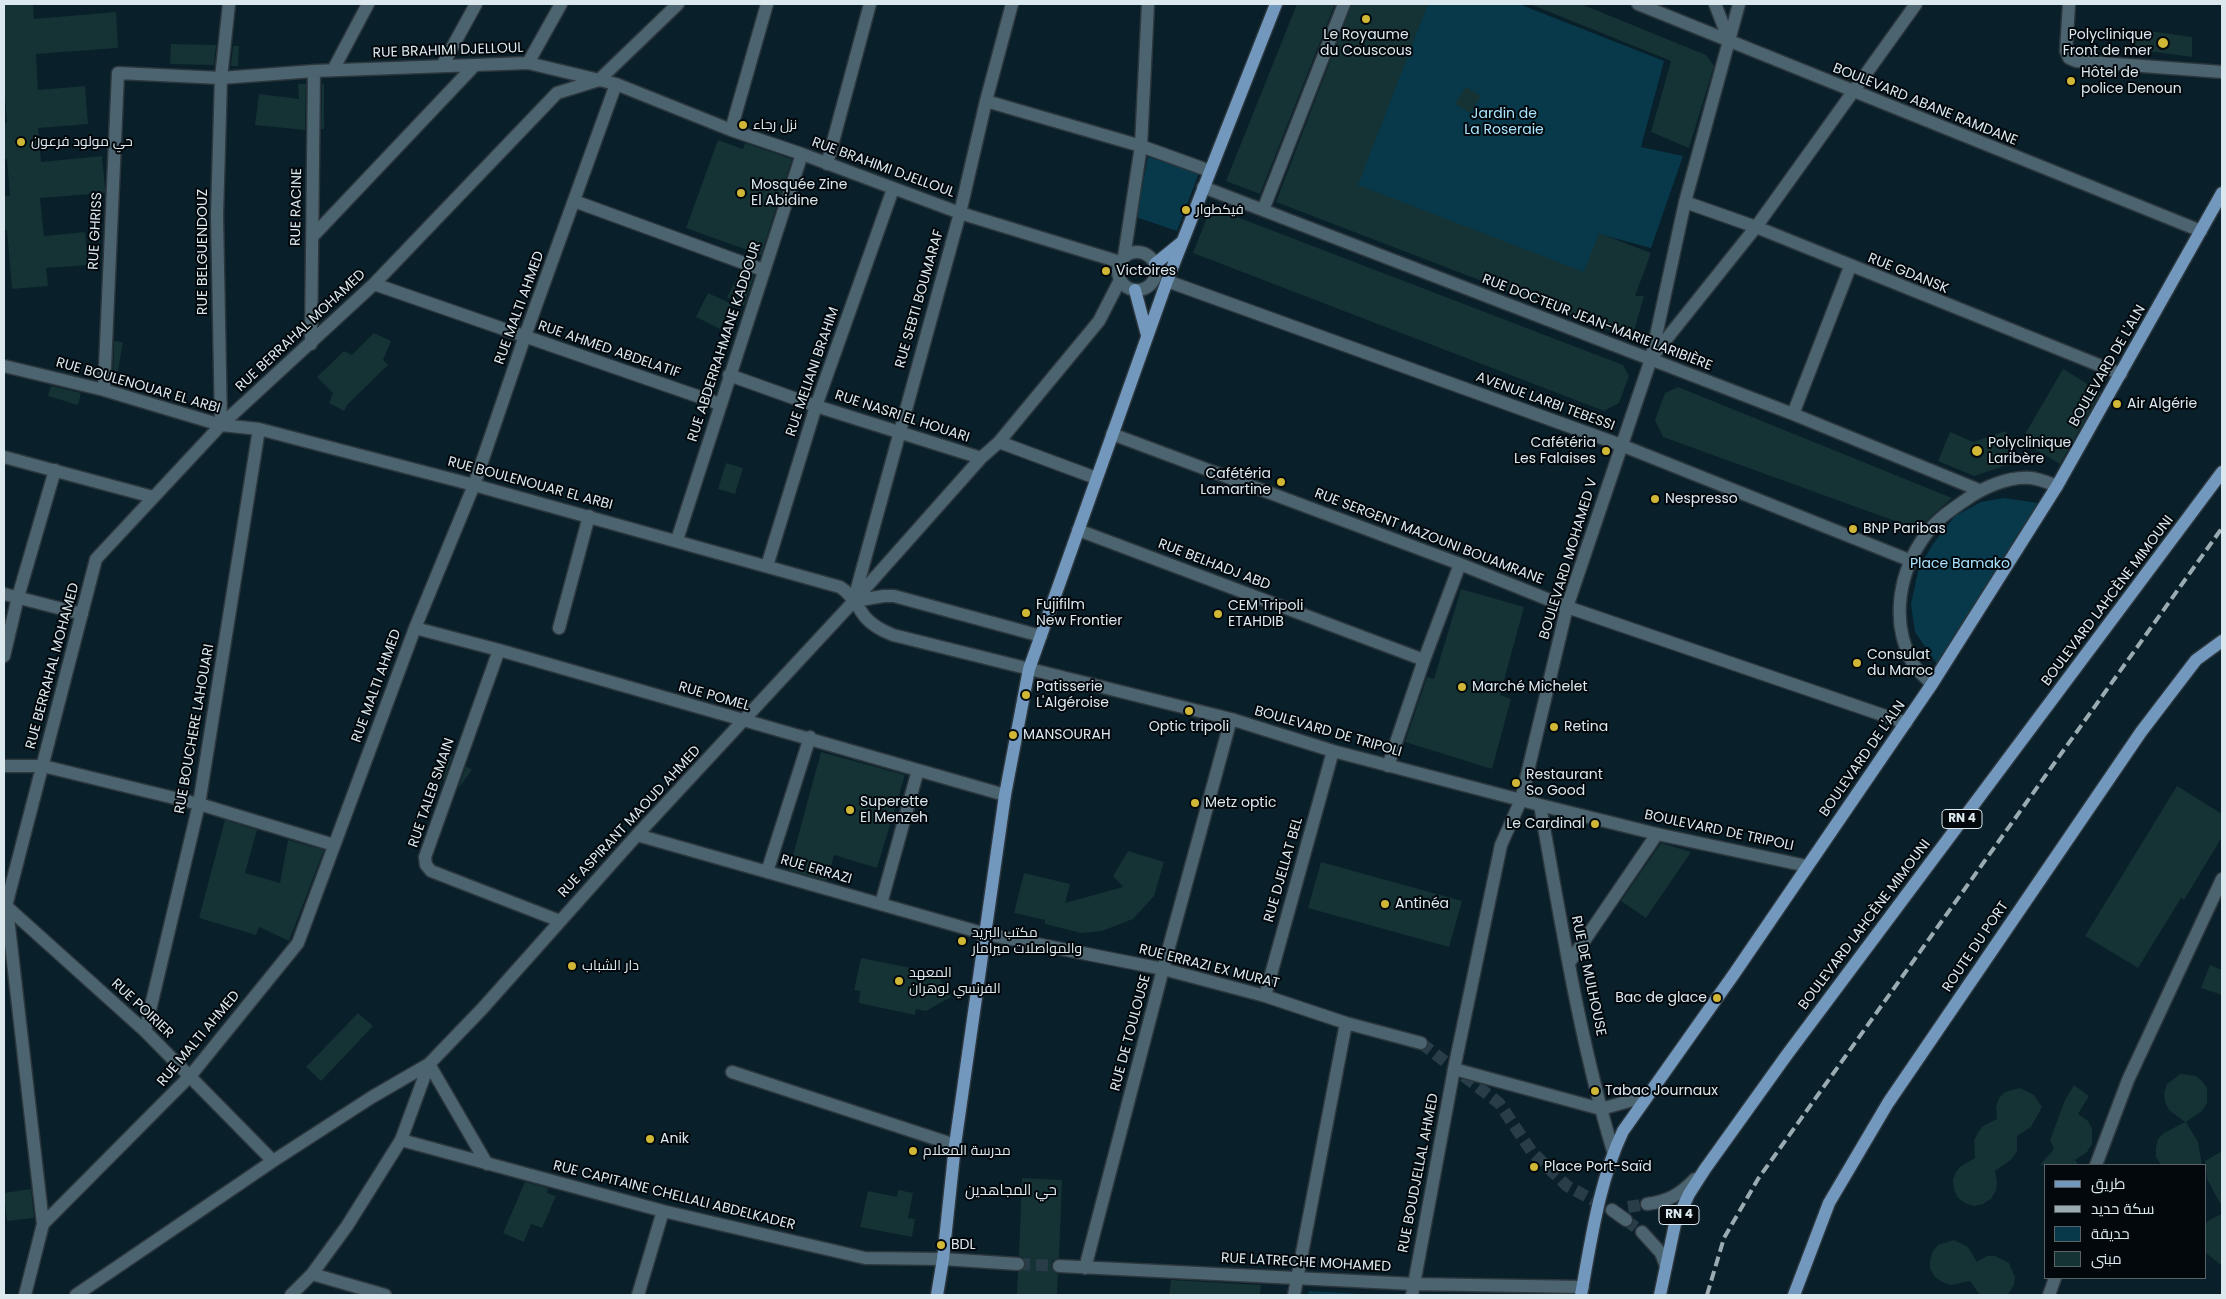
<!DOCTYPE html>
<html>
<head>
<meta charset="utf-8">
<style>
	body { margin:0 }
	#map { position:relative; width:2226px; height:1299px; overflow:hidden; background:#091f29; font-family:Poppins,Cairo,sans-serif }
	canvas { display:block }
	.frame { position:absolute; inset:0; border:5px solid #dbe9ef; pointer-events:none }
	.legend { position:absolute; left:2044px; top:1164px; width:162px; height:115px; box-sizing:border-box; background:#02080c; border:1px solid #596267; margin:0; padding:6px 9px; list-style:none; font-size:15px; color:#dbe9ef }
	.legend li { display:flex; align-items:center; gap:10px; height:25px }
	.legend b { width:25px; border:1px solid #596267 }
</style>
</head>
<body>
<div id="map">
<canvas width="2226" height="1299"></canvas>
<div class="frame"></div>
<ul class="legend">
<li><b style="height:6px;background:#7298be"></b>طريق</li>
<li><b style="height:6px;background:#9babb2"></b>سكة حديد</li>
<li><b style="height:14px;background:#07394b"></b>حديقة</li>
<li><b style="height:14px;background:#153234"></b>مبنى</li>
</ul>
</div>
<script>
const context = document.querySelector('canvas').getContext('2d');
context.lineJoin = 'round';
function fill(path, color) { context.fillStyle = color; context.fill(path, 'evenodd'); }
function strokePath(path, color, width, dash) { context.strokeStyle = color; context.lineWidth = width; context.lineCap = dash ? 'butt' : 'round'; context.setLineDash(dash || []); context.stroke(path); }
function drawText(font, color, halo, rows, align = 'center') {
  context.font = font + ' Poppins,Cairo,sans-serif'; context.lineWidth = 4; context.setLineDash([]); context.textBaseline = 'middle'; context.strokeStyle = halo; context.fillStyle = color; for (const [text, x, y, turn = 0] of rows) {
    context.save(); context.translate(x, y); context.rotate((+turn || 0) * Math.PI / 180); context.textAlign = isNaN(turn) ? turn : align; if (halo) context.strokeText(text, 0, 0); context.fillText(text, 0, 0); context.restore();
  }
}
const green = new Path2D(`
	M 1424,4 L 1519,4 L 1664,61 L 1641,147 L 1683,156 L 1651,248 L 1599,234 L 1586,277 L 1352,187 Z
	M 1148,157 L 1199,173 L 1177,231 L 1136,217 Z
	M 2004,498 L 2038,503 L 1937,664 L 1915,632 L 1911,604 L 1919,567 L 1933,544 L 1955,516 L 1981,502 Z
	M 1309,1291 L 1381,1295 L 1308,1295 Z`);
const building = new Path2D(`
	M 4,4 L 33,4 L 34,19 L 116,12 L 118,48 L 36,54 L 38,90 L 85,86 L 88,124 L 38,128 L 41,162 L 102,156 L 105,188 L 105,193 L 40,198 L 44,236 L 85,232 L 88,265 L 46,268 L 48,286 L 12,289 L 7,230 L 4,230 L 4,196 L 10,196 L 7,159 L 4,160 L 4,123 L 7,123 L 4,86 Z
	M 1297,4 L 1335,4 L 1260,194 L 1226,181 Z
	M 1352,4 L 1428,4 L 1358,185 L 1584,272 L 1599,233 L 1651,253 L 1635,296 L 1644,296 L 1634,331 L 1625,336 L 1276,202 Z
	M 1530,4 L 1581,4 L 1706,55 L 1714,66 L 1689,148 L 1651,132 L 1671,61 Z
	M 2135,29 L 2192,37 L 2192,57 L 2133,49 Z
	M 171,44 L 216,45 L 214,65 L 170,64 Z
	M 233,46 L 239,46 L 238,66 L 231,66 Z
	M 298,84 L 306,84 L 305,130 L 255,125 L 259,94 L 299,99 Z
	M 322,84 L 324,84 L 324,129 L 321,129 Z
	M 1466,87 L 1481,96 L 1470,113 L 1455,104 Z
	M 718,140 L 743,149 L 745,143 L 792,159 L 761,255 L 686,228 Z
	M 1211,207 L 1623,365 L 1629,376 L 1619,403 L 1604,411 L 1193,253 Z
	M 741,271 L 754,275 L 744,306 L 727,297 Z
	M 708,293 L 732,304 L 720,329 L 696,317 Z
	M 374,333 L 391,341 L 383,360 L 388,365 L 347,405 L 344,411 L 329,403 L 333,393 L 317,377 L 344,351 L 352,355 Z
	M 114,341 L 123,342 L 117,376 L 113,375 Z
	M 2063,369 L 2101,392 L 2060,464 L 2021,441 Z
	M 51,386 L 81,393 L 78,405 L 48,396 Z
	M 1678,387 L 1952,498 L 1917,529 L 1663,437 L 1655,420 L 1665,393 Z
	M 2006,431 L 2016,462 L 1974,476 L 1938,461 L 1950,432 L 1973,442 Z
	M 726,463 L 743,468 L 735,494 L 718,489 Z
	M 1461,589 L 1524,607 L 1500,695 L 1511,699 L 1492,769 L 1405,742 L 1427,677 L 1434,679 Z
	M 821,752 L 905,775 L 877,868 L 834,855 L 827,881 L 789,870 Z
	M 452,755 L 453,755 L 444,780 L 437,774 Z
	M 466,766 L 472,770 L 458,789 Z
	M 2177,786 L 2222,814 L 2222,837 L 2184,900 L 2181,898 L 2138,968 L 2085,936 Z
	M 225,820 L 257,830 L 245,873 L 280,883 L 288,840 L 324,850 L 289,941 L 259,927 L 256,935 L 199,918 Z
	M 1661,843 L 1691,852 L 1646,918 L 1621,901 Z
	M 1128,851 L 1164,862 L 1154,896 L 1133,919 L 1102,931 L 1081,933 L 1045,924 L 1045,920 L 1014,913 L 1024,873 L 1070,884 L 1065,903 L 1123,887 L 1113,876 Z
	M 1321,862 L 1462,901 L 1449,947 L 1308,908 Z
	M 861,958 L 936,973 L 951,997 L 926,1011 L 916,1009 L 915,1015 L 859,1003 L 860,991 L 854,990 Z
	M 2210,965 L 2222,970 L 2222,995 L 2201,988 Z
	M 358,1013 L 373,1026 L 321,1081 L 306,1067 Z
	M 2180,1074 L 2196,1076 L 2202,1081 L 2207,1088 L 2207,1103 L 2202,1111 L 2186,1122 L 2198,1142 L 2202,1165 L 2161,1165 L 2156,1157 L 2156,1147 L 2158,1139 L 2164,1133 L 2185,1122 L 2169,1110 L 2165,1102 L 2164,1093 L 2167,1084 Z
	M 2074,1085 L 2089,1096 L 2078,1114 L 2088,1121 L 2092,1128 L 2092,1144 L 2087,1152 L 2075,1160 L 2079,1165 L 2040,1165 L 2054,1149 L 2050,1140 L 2065,1100 Z
	M 2020,1088 L 2034,1095 L 2042,1107 L 2031,1127 L 2017,1136 L 2017,1151 L 2012,1159 L 1995,1171 L 1997,1183 L 1996,1191 L 1991,1199 L 1983,1204 L 1974,1206 L 1965,1203 L 1958,1198 L 1954,1190 L 1953,1180 L 1956,1172 L 1961,1166 L 1975,1158 L 1974,1141 L 1978,1132 L 1983,1126 L 1997,1119 L 1996,1107 L 1999,1098 L 2005,1092 Z
	M 2222,1151 L 2222,1207 L 2207,1179 L 2205,1161 Z
	M 1022,1178 L 1062,1180 L 1059,1258 L 1052,1261 L 1051,1266 L 1054,1272 L 1058,1274 L 1057,1295 L 1017,1295 L 1018,1272 L 1024,1269 L 1026,1264 L 1023,1258 L 1019,1256 Z
	M 525,1182 L 548,1188 L 547,1193 L 556,1196 L 542,1228 L 531,1224 L 524,1242 L 503,1233 Z
	M 31,1189 L 34,1218 L 7,1221 L 4,1193 Z
	M 898,1190 L 913,1193 L 908,1218 L 915,1219 L 912,1237 L 860,1227 L 868,1191 L 897,1197 Z
	M 2222,1214 L 2222,1266 L 2205,1252 L 2205,1225 L 2209,1220 Z
	M 1954,1240 L 1968,1247 L 1977,1262 L 1987,1256 L 1995,1256 L 2009,1263 L 2015,1277 L 2014,1285 L 2009,1293 L 2006,1295 L 1980,1295 L 1970,1281 L 1951,1285 L 1942,1282 L 1935,1277 L 1930,1269 L 1930,1260 L 1933,1251 L 1938,1245 Z
	M 1171,1280 L 1261,1285 L 1260,1295 L 1169,1295 Z`);
const minorTunnel = new Path2D(`
	M 1421,1043 L 1499,1103 L 1532,1152 L 1567,1186 L 1612,1210
	M 1628,1207 L 1647,1204
	M 1626,1220 L 1642,1232
	M 1018,1264 L 1059,1266`);
const minor = new Path2D(`
	M 1638,4 L 2201,231
	M 1715,4 L 1729,40
	M 2069,4 L 2066,51 L 2069,58 L 2076,61 L 2222,72
	M 528,63 L 561,4
	M 442,66 L 476,4
	M 333,70 L 368,4
	M 986,101 L 1141,146 L 1210,171
	M 731,130 L 767,4
	M 827,164 L 870,4
	M 1203,187 L 1793,414 L 1979,490
	M 574,201 L 763,270
	M 1685,202 L 1756,227 L 2121,374
	M 1263,210 L 1344,4
	M 312,237 L 474,66
	M1118 271a19 19 0 1 1 38 0a19 19 0 1 1-38 0Z
	M 1124,257 L 1141,146 L 1148,4
	M 1167,281 L 1621,445 L 1909,560
	M 374,284 L 720,404
	M 311,344 L 314,71
	M 1652,357 L 1756,227 L 1916,4
	M 4,366 L 104,390 L 221,425 L 259,429 L 474,485 L 840,587 C 852,594 857,607 866,618 C 873,626 883,631 893,635 L 1231,719 L 1333,751 L 1540,805 L 1657,834 L 1807,866
	M 729,375 L 816,406 L 981,458
	M 104,390 L 118,73 L 221,78 L 314,71 L 528,63 L 616,84 L 731,130 L 802,154 L 960,213 L 1120,262
	M 1793,414 L 1850,267
	M 221,425 L 217,215 L 221,78 L 229,4
	M 1112,434 L 1460,564 L 1567,607 L 1906,723
	M 999,442 L 1096,478
	M 4,457 L 153,497
	M 1078,530 L 1424,660
	M 677,540 L 802,154
	M 767,566 L 816,406 L 893,189
	M 4,594 L 82,614
	M 854,599 L 960,213 L 986,101 L 1012,4
	M 854,601 L 884,596 L 894,596 L 1041,636
	M 415,628 L 499,650 L 1005,795
	M 559,628 L 589,516
	M 499,650 L 425,857 L 426,865 L 431,871 L 560,921
	M 4,656 L 18,597 L 55,470
	M 1932,684 C 1926,678 1916,670 1912,662 C 1890,620 1899,570 1927,533 C 1936,520 1951,510 1964,501 C 1982,488 2008,476 2031,478 C 2040,479 2049,483 2057,486
	M 4,766 L 43,766 L 199,804 L 334,845
	M 1388,766 L 1424,660 L 1460,564
	M 1540,805 C 1561,921 1579,1038 1613,1151
	M 637,835 L 986,934 L 1163,969 L 1265,996 L 1346,1023 L 1421,1043
	M 767,872 L 810,737
	M 6,900 L 43,1224 L 25,1295
	M 881,904 L 918,770
	M 6,906 L 96,559 L 221,425 L 374,284 L 557,93 L 599,80 L 678,4
	M 6,906 L 145,1031 L 273,1161
	M 1569,963 L 1657,834
	M 1265,996 L 1333,751
	M 145,1031 L 199,804 L 259,429
	M 429,1064 L 487,1164
	M 1454,1069 L 1601,1109 L 1647,1096
	M 732,1072 L 955,1145
	M 401,1140 L 663,1211 L 865,1258 L 943,1259 L 1018,1264
	M 2096,1165 L 2128,1080 L 2222,879
	M 1647,1204 C 1669,1201 1679,1195 1695,1179
	M 1612,1210 L 1626,1220
	M 43,1224 L 191,1075 L 298,943 L 415,628 L 474,485 L 525,336 L 616,84
	M 1642,1232 L 1661,1253 L 1666,1266
	M 1059,1266 L 1414,1284 L 1583,1287
	M 1085,1268 L 1163,969 L 1231,719
	M 312,1274 L 385,1295
	M 76,1295 L 273,1161 L 372,1097 L 429,1064 L 482,1009 L 637,835 L 854,601 L 981,458 L 999,442 L 1099,321 L 1120,280
	M 291,1295 L 312,1274 L 347,1226 L 401,1140 L 429,1064
	M 638,1295 L 663,1211
	M 1294,1295 L 1346,1023
	M 1412,1295 L 1454,1069 L 1501,845 L 1521,800 L 1567,607 L 1651,359 L 1685,202 L 1739,4
	M 2049,1295 L 2055,1278`);
const major = new Path2D(`
	M 1155,264 L 1182,242
	M 1135,290 L 1147,335
	M 937,1295 L 943,1259 L 955,1145 L 1005,795 L 1029,669 L 1167,281 L 1276,4
	M 1581,1295 C 1591,1241 1599,1181 1623,1131 L 1734,974 L 1932,684 L 2057,486 L 2222,193
	M 1660,1295 L 1675,1224 L 1689,1194 L 1705,1169 L 1786,1056 L 2222,472
	M 1794,1295 L 1829,1203 L 1888,1103 L 2141,732 L 2196,660 L 2222,641`);
const rail = new Path2D(`
	M 1707,1295 L 1724,1238 L 1758,1179 L 2222,528`);
const markers = [
	[1366,19,5,"#d1b736"],
	[2163,43,6,"#d1b736"],
	[2071,81,5,"#d1b736"],
	[743,125,5,"#d1b736"],
	[21,142,5,"#d1b736"],
	[741,193,5,"#d1b736"],
	[1186,210,5,"#d1b736"],
	[1106,271,5,"#d1b736"],
	[2117,404,5,"#d1b736"],
	[1606,451,5,"#d1b736"],
	[1977,451,6,"#d1b736"],
	[1281,482,5,"#d1b736"],
	[1655,499,5,"#d1b736"],
	[1853,529,5,"#d1b736"],
	[1026,613,5,"#d1b736"],
	[1218,614,5,"#d1b736"],
	[1857,663,5,"#d1b736"],
	[1462,687,5,"#d1b736"],
	[1026,695,5,"#d1b736"],
	[1189,711,5,"#d1b736"],
	[1554,727,5,"#d1b736"],
	[1013,735,5,"#d1b736"],
	[1516,783,5,"#d1b736"],
	[1195,803,5,"#d1b736"],
	[850,810,5,"#d1b736"],
	[1595,824,5,"#d1b736"],
	[1385,904,5,"#d1b736"],
	[962,941,5,"#d1b736"],
	[572,966,5,"#d1b736"],
	[899,981,5,"#d1b736"],
	[1717,998,5,"#d1b736"],
	[1595,1091,5,"#d1b736"],
	[650,1139,5,"#d1b736"],
	[913,1151,5,"#d1b736"],
	[1534,1167,5,"#d1b736"],
	[941,1245,5,"#d1b736"]
];
const shields = [
	[1962,819,40],
	[1679,1215,40]
];
const shieldNames = [
	["RN 4",1962,819],
	["RN 4",1679,1215]
];
const poiNames = [
	["Le Royaume",1366,35,"center"],
	["du Couscous",1366,51,"center"],
	["Polyclinique",2152,35,"right"],
	["Front de mer",2152,51,"right"],
	["Hôtel de",2081,73],
	["police Denoun",2081,89],
	["نزل رجاء",753,125],
	["حي مولود فرعون",31,142],
	["Mosquée Zine",751,185],
	["El Abidine",751,201],
	["فيكطوار",1196,210],
	["Victoires",1116,271],
	["Air Algérie",2127,404],
	["Cafétéria",1596,443,"right"],
	["Les Falaises",1596,459,"right"],
	["Polyclinique",1988,443],
	["Laribère",1988,459],
	["Cafétéria",1271,474,"right"],
	["Lamartine",1271,490,"right"],
	["Nespresso",1665,499],
	["BNP Paribas",1863,529],
	["Fujifilm",1036,605],
	["New Frontier",1036,621],
	["CEM Tripoli",1228,606],
	["ETAHDIB",1228,622],
	["Consulat",1867,655],
	["du Maroc",1867,671],
	["Patisserie",1036,687],
	["L'Algéroise",1036,703],
	["Marché Michelet",1472,687],
	["Optic tripoli",1189,727,"center"],
	["Retina",1564,727],
	["MANSOURAH",1023,735],
	["Restaurant",1526,775],
	["So Good",1526,791],
	["Superette",860,802],
	["El Menzeh",860,818],
	["Metz optic",1205,803],
	["Le Cardinal",1585,824,"right"],
	["Antinéa",1395,904],
	["مكتب البريد",972,933],
	["والمواصلات ميرامار",972,949],
	["دار الشباب",582,966],
	["المعهد",909,973],
	["الفرنسي لوهران",909,989],
	["Bac de glace",1707,998,"right"],
	["Tabac Journaux",1605,1091],
	["Anik",660,1139],
	["مدرسة المعلام",923,1151],
	["Place Port-Saïd",1544,1167],
	["BDL",951,1245]
];
const streetNames = [
	["RUE BRAHIMI DJELLOUL",448,51,-2],
	["BOULEVARD ABANE RAMDANE",1925,105,22],
	["RUE BRAHIMI DJELLOUL",883,168,20],
	["RUE RACINE",297,207,-89],
	["RUE GHRISS",96,231,-87],
	["RUE BELGUENDOUZ",203,252,-90],
	["RUE GDANSK",1908,274,22],
	["RUE SEBTI BOUMARAF",920,299,-74],
	["RUE MALTI AHMED",520,308,-70],
	["RUE DOCTEUR JEAN-MARIE LARIBIÈRE",1597,323,21],
	["RUE BERRAHAL MOHAMED",301,331,-43],
	["RUE ABDERRAHMANE KADDOUR",725,342,-72],
	["RUE AHMED ABDELATIF",609,350,19],
	["BOULEVARD DE L'ALN",2108,366,-60],
	["RUE MELIANI BRAHIM",813,372,-71],
	["RUE BOULENOUAR EL ARBI",138,386,16],
	["AVENUE LARBI TEBESSI",1545,402,20],
	["RUE NASRI EL HOUARI",902,417,18],
	["RUE BOULENOUAR EL ARBI",530,484,15],
	["RUE SERGENT MAZOUNI BOUAMRANE",1429,537,21],
	["BOULEVARD MOHAMED V",1569,559,-73],
	["RUE BELHADJ ABD",1214,565,21],
	["BOULEVARD LAHCÈNE MIMOUNI",2108,601,-53],
	["RUE BERRAHAL MOHAMED",53,666,-75],
	["RUE MALTI AHMED",377,686,-70],
	["RUE POMEL",714,697,16],
	["RUE BOUCHERE LAHOUARI",195,729,-80],
	["BOULEVARD DE TRIPOLI",1328,732,16],
	["BOULEVARD DE L'ALN",1863,759,-55],
	["RUE TALEB SMAIN",432,793,-71],
	["RUE ASPIRANT MAOUD AHMED",630,822,-47],
	["BOULEVARD DE TRIPOLI",1719,831,12],
	["RUE ERRAZI",816,870,16],
	["RUE DJELLAT BEL",1284,870,-74],
	["BOULEVARD LAHCÈNE MIMOUNI",1865,925,-53],
	["ROUTE DU PORT",1976,947,-56],
	["RUE ERRAZI EX MURAT",1209,967,14],
	["RUE DE MULHOUSE",1588,976,78],
	["RUE POIRIER",142,1009,43],
	["RUE DE TOULOUSE",1131,1033,-75],
	["RUE MALTI AHMED",199,1039,-50],
	["RUE BOUDJELLAL AHMED",1419,1173,-79],
	["RUE CAPITAINE CHELLALI ABDELKADER",674,1196,14],
	["RUE LATRECHE MOHAMED",1306,1263,3]
];
const parkNames = [
	["Jardin de",1504,114],
	["La Roseraie",1504,130],
	["Place Bamako",1960,564]
];
const neighbourhoodNames = [
	["حي المجاهدين",1011,1191]
];
fill(green, '#07394b');
fill(building, '#153234');
strokePath(minorTunnel, '#283d47', 12, [12, 6]);
strokePath(minor, '#2c363d', 15);
strokePath(major, '#2c363d', 15);
strokePath(minor, '#4c646f', 12);
strokePath(major, '#7298be', 12);
strokePath(rail, '#9babb2', 4, [10, 5]);
for (const [x, y, r, color] of markers) { const dot = new Path2D(); dot.arc(x, y, r, 0, 2 * Math.PI); context.fillStyle = color; context.fill(dot); strokePath(dot, '#02080c', 2); }
for (const [x, y, w] of shields) { const box = new Path2D(); box.roundRect(x - w / 2, y - 9.5, w, 19, 4); context.fillStyle = '#02080c'; context.fill(box); strokePath(box, '#dbe9ef', 1); }
drawText('bold 12px', '#dbe9ef', null, shieldNames);
drawText('14px', '#dbe9ef', '#02080c', poiNames, 'left');
drawText('14px', '#dbe9ef', '#02080c', streetNames);
drawText('14px', '#a9e4ff', '#02080c', parkNames);
drawText('15px', '#dbe9ef', '#02080c', neighbourhoodNames);
</script>
</body>
</html>
